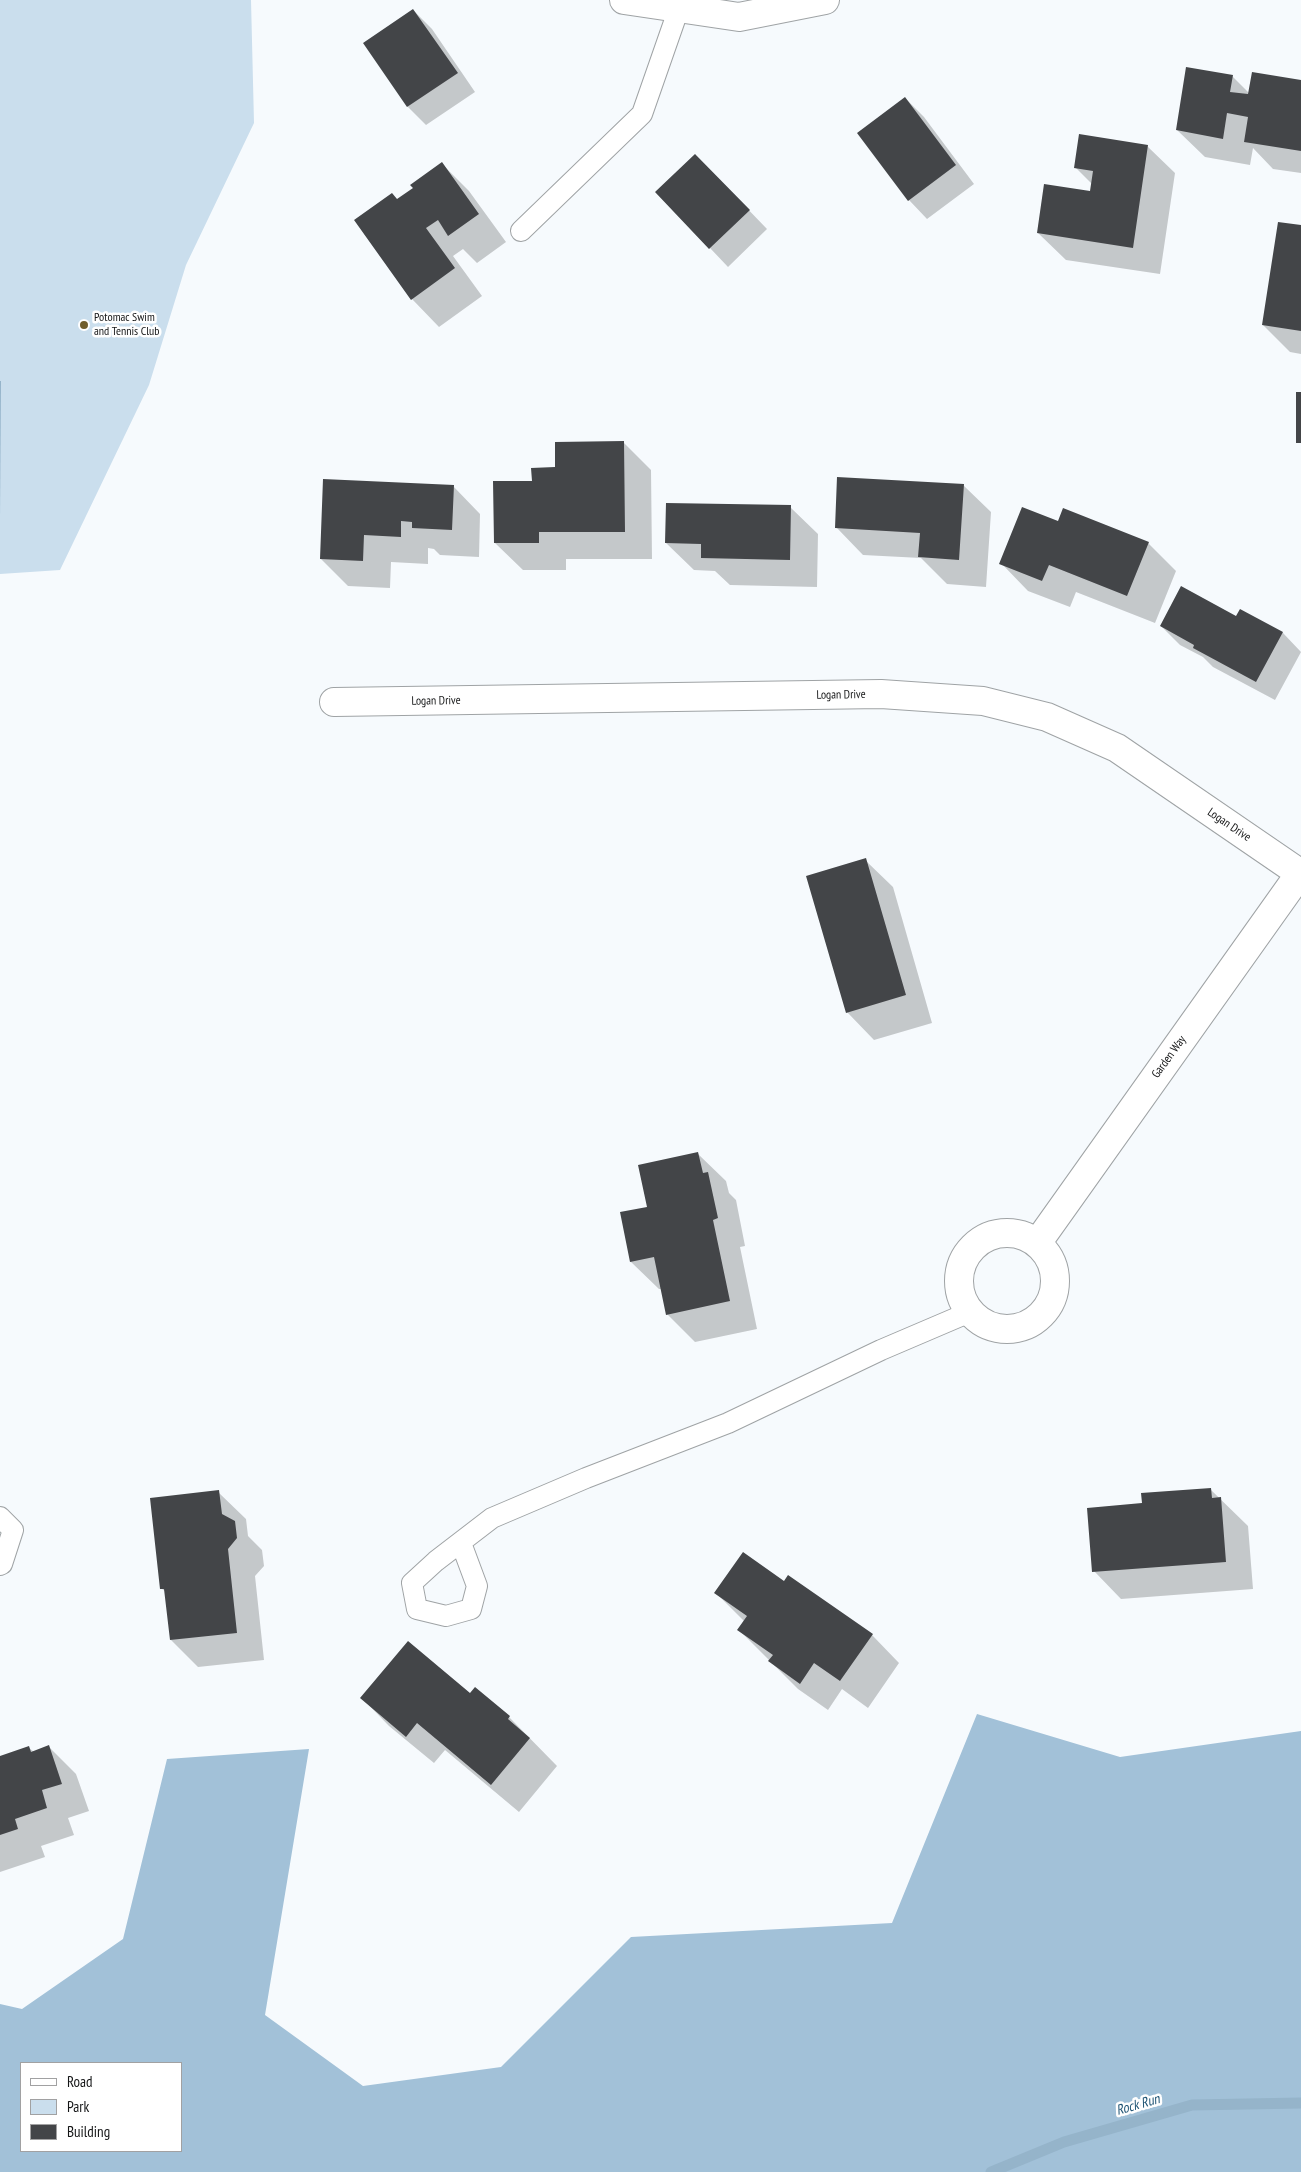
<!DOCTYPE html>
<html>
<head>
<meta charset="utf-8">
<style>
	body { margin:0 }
	#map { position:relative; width:1301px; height:2172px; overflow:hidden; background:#f6fafd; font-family:"PT Sans Narrow",sans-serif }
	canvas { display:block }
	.legend { position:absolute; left:20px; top:2062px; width:162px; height:90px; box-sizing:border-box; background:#fff; border:1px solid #a1a1a2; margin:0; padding:6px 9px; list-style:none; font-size:15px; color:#141516 }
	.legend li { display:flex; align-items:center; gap:10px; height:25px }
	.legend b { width:25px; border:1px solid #a1a1a2 }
</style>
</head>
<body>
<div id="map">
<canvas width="1301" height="2172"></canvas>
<ul class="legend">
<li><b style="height:6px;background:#fff"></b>Road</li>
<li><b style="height:14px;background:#cadeed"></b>Park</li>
<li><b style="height:14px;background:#434548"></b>Building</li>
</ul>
</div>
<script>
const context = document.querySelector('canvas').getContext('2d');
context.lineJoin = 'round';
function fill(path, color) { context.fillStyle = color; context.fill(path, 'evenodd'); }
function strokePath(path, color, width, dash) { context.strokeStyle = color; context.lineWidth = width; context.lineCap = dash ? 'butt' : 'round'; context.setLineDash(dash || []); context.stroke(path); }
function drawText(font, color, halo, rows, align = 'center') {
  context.font = font + ' "PT Sans Narrow",sans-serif'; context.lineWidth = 5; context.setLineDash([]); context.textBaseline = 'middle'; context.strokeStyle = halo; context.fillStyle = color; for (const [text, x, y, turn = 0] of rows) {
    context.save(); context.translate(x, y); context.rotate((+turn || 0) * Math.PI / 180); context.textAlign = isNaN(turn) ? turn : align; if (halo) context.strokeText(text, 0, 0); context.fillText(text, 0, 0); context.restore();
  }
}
const green = new Path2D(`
	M 0,0 L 251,0 L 254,123 L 186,265 L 149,385 L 60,570 L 0,574 Z`);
const forest = new Path2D(`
	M 977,1714 L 1120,1757 L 1301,1731 L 1301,2172 L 0,2172 L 0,2004 L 22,2009 L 123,1939 L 167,1759 L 309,1749 L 265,2015 L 363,2086 L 501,2067 L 631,1937 L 892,1923 ZM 21,2063 L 181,2063 L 181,2151 L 21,2151 Z`);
const water = new Path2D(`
	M 0,381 L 1,381 L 0,518 Z`);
const shadow = new Path2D(`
	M 413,10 L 432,29 L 475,92 L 426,125 L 408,107 Z
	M 1232,76 L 1249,93 L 1301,82 L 1301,173 L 1273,169 L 1253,148 L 1250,165 L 1205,157 L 1177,130 Z
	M 905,98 L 924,117 L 974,184 L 927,219 L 909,200 Z
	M 1147,146 L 1175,173 L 1160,274 L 1066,260 L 1038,233 L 1091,192 L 1092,184 L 1076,168 Z
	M 442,164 L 469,191 L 506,242 L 477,263 L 463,249 L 453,256 L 482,296 L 439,327 L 412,299 L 398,200 L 415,188 Z
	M 714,174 L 767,229 L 728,267 L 710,248 Z
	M 1301,226 L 1301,354 L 1290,352 L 1263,325 Z
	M 623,442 L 651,470 L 652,559 L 566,559 L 566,570 L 523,570 L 495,543 L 556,469 Z
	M 325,481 L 453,486 L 480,514 L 479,557 L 440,555 L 434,549 L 428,548 L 428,564 L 391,562 L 390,588 L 348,586 L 321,559 Z
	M 963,485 L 991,512 L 986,587 L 947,584 L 921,558 L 863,555 L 836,527 Z
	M 790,507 L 818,534 L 817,587 L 730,585 L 715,571 L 694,570 L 666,543 Z
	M 1059,522 L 1148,543 L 1176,571 L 1155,623 L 1076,592 L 1070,607 L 1028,591 L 1001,563 Z
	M 1240,611 L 1283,633 L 1301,652 L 1275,700 L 1213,667 L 1203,657 L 1180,645 L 1161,626 L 1236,618 Z
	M 865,860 L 893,887 L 932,1023 L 874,1040 L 847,1012 Z
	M 698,1154 L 726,1181 L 729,1193 L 736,1200 L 745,1246 L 740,1247 L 757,1329 L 695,1342 L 667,1314 L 662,1289 L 659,1289 L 631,1262 L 621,1213 L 649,1208 Z
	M 1210,1489 L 1248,1526 L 1253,1589 L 1121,1599 L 1094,1571 L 1143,1505 Z
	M 218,1492 L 246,1519 L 248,1536 L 262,1550 L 264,1566 L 255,1576 L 264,1660 L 198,1667 L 171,1640 L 166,1592 L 161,1588 Z
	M 784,1583 L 872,1635 L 899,1663 L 868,1708 L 842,1689 L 828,1710 L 798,1689 L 739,1630 L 745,1622 L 716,1593 Z
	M 471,1695 L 509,1717 L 557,1766 L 519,1812 L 445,1750 L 434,1763 L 389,1726 L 362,1698 Z
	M 49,1747 L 76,1774 L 89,1811 L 68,1818 L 74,1835 L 41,1846 L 45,1857 L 0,1872 L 0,1758 L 29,1748 L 34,1752 Z`);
const stream = new Path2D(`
	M 991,2172 L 1064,2142 L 1192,2105 L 1301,2103`);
const building = new Path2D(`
	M 413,9 L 458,73 L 407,107 L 363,43 Z
	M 1186,67 L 1233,75 L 1230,92 L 1248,94 L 1252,72 L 1301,80 L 1301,151 L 1244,142 L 1248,117 L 1227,113 L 1223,139 L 1176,130 Z
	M 905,97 L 956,165 L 908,201 L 857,133 Z
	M 1079,134 L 1148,145 L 1133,248 L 1037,233 L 1044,184 L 1090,191 L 1093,171 L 1074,168 Z
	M 695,154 L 750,210 L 709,249 L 655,192 Z
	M 442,162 L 479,214 L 448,236 L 438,220 L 426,228 L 455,268 L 411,300 L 354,220 L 392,193 L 397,199 L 413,188 L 410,185 Z
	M 1278,222 L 1301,225 L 1301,331 L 1262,325 Z
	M 1296,392 L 1301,392 L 1301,443 L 1296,443 Z
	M 624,441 L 625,532 L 539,532 L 539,543 L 494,543 L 493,481 L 532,481 L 531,468 L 555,467 L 555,442 Z
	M 837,477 L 964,484 L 959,560 L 918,557 L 920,533 L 835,528 Z
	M 323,479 L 454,485 L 452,530 L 412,528 L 412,522 L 401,521 L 401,537 L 364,535 L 363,561 L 320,559 Z
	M 666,503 L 791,505 L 790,560 L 701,558 L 701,544 L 665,543 Z
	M 1022,507 L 1058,521 L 1063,508 L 1149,542 L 1127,596 L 1049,565 L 1042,581 L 999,564 Z
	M 1181,586 L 1236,616 L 1240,609 L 1283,632 L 1256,682 L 1193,648 L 1194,645 L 1160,626 Z
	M 866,858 L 906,995 L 846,1013 L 806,876 Z
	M 698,1152 L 703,1173 L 708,1172 L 718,1218 L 713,1220 L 730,1301 L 666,1315 L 654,1257 L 630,1262 L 620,1212 L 647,1207 L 638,1165 Z
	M 1211,1488 L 1212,1498 L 1221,1497 L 1226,1562 L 1092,1572 L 1087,1508 L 1142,1503 L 1141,1493 Z
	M 219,1490 L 222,1514 L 235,1521 L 237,1538 L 228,1549 L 237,1633 L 170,1640 L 164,1589 L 160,1589 L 150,1498 Z
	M 743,1552 L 784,1581 L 788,1575 L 873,1634 L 840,1681 L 814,1663 L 800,1684 L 768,1661 L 773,1655 L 737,1630 L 747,1616 L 714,1593 Z
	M 408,1641 L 470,1693 L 475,1687 L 510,1716 L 508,1719 L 530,1738 L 491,1785 L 417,1723 L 406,1737 L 360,1698 Z
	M 49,1745 L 62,1784 L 42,1790 L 47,1808 L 15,1819 L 18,1829 L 0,1835 L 0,1756 L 29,1746 L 31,1752 Z`);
const lane = new Path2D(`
	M 521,231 L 642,114 L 679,8
	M 0,1517 L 13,1530 L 2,1564 L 0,1565
	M 461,1543 L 477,1586 L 471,1609 L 446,1616 L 417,1609 L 412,1583 L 436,1561 L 492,1518 L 586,1478 L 728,1423 L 881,1350 L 970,1312`);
const street = new Path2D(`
	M 624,0 L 739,17 L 825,0
	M 334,702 L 881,694 L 983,701 L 1047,717 L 1117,748 L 1301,874
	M959 1281a48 48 0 1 1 96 0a48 48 0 1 1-96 0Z
	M 1038,1242 L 1301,872`);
const markers = [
	[84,325,5,"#705e2c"]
];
const poiNames = [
	["Potomac Swim",94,318],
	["and Tennis Club",94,332]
];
const streetNames = [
	["Logan Drive",841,695,-1],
	["Logan Drive",436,701,-1],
	["Logan Drive",1229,825,34],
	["Garden Way",1169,1057,-54]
];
const waterNames = [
	["Rock Run",1138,2105,-16]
];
fill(green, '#cadeed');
fill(forest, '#a2c1d8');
fill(water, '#95b4ca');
fill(shadow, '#0003');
strokePath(stream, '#95b4ca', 11);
fill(building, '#434548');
strokePath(lane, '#9fa3a5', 22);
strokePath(street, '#9fa3a5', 30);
strokePath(lane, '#fff', 20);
strokePath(street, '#fff', 28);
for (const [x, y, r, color] of markers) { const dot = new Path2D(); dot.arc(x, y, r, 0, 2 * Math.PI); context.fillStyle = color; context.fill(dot); strokePath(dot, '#fff', 2); }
drawText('12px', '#141516', '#fff', poiNames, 'left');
drawText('12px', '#141516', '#fff', streetNames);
drawText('italic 14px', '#205575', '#fff', waterNames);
</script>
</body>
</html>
